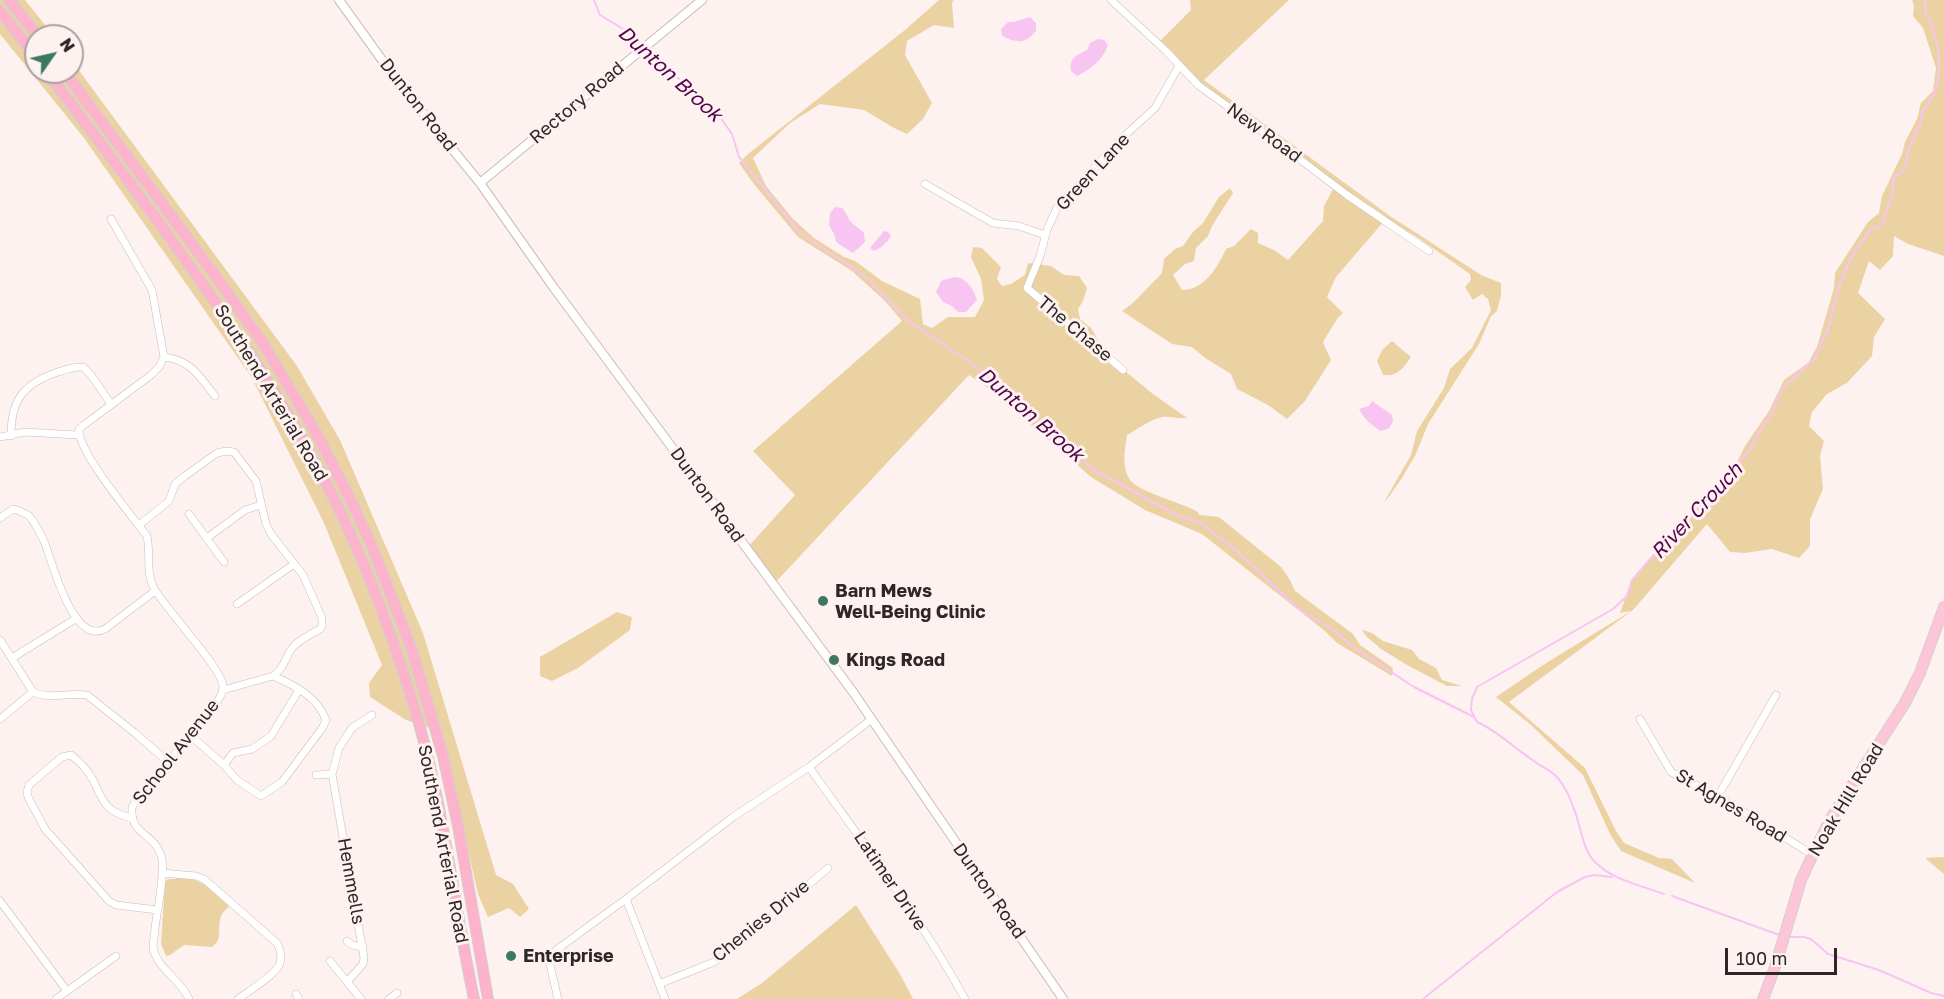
<!DOCTYPE html>
<html>
<head>
<meta charset="utf-8">
<style>
	body { margin:0 }
	#map { position:relative; width:1944px; height:999px; overflow:hidden; background:#fdf2f0; font-family:"Golos Text",sans-serif }
	canvas { display:block }
	.north { position:absolute; left:24px; top:24px; width:60px; height:60px; box-sizing:border-box; background:#fdf2f0; border:2px solid #aaa1a0; border-radius:50%; rotate:56deg; font-size:16px; font-weight:700; line-height:24px; text-align:center; color:#2d2827 }
	.north::after { content:''; display:block; margin:auto; width:21px; height:27px; background:#3c7964; clip-path:polygon(50% 0,100% 100%,50% 72%,0 100%) }
	.scale { position:absolute; left:1725px; top:948px; width:112px; height:27px; box-sizing:border-box; border:3px solid #2d2827; border-top:0; padding-left:8px; font-size:18px; line-height:21px; white-space:nowrap; color:#2d2827; -webkit-text-stroke:4px #fdf2f0; paint-order:stroke }
</style>
</head>
<body>
<div id="map">
<canvas width="1944" height="999"></canvas>
<div class="north">N</div>
<div class="scale">100 m</div>
</div>
<script>
const context = document.querySelector('canvas').getContext('2d');
context.lineJoin = 'round';
function fill(path, color) { context.fillStyle = color; context.fill(path, 'evenodd'); }
function strokePath(path, color, width, dash) { context.strokeStyle = color; context.lineWidth = width; context.lineCap = dash ? 'butt' : 'round'; context.setLineDash(dash || []); context.stroke(path); }
function drawText(font, color, halo, rows, align = 'center') {
  context.font = font + ' "Golos Text",sans-serif'; context.lineWidth = 6; context.setLineDash([]); context.textBaseline = 'middle'; context.strokeStyle = halo; context.fillStyle = color; for (const [text, x, y, turn = 0] of rows) {
    context.save(); context.translate(x, y); context.rotate((+turn || 0) * Math.PI / 180); context.textAlign = isNaN(turn) ? turn : align; if (halo) context.strokeText(text, 0, 0); context.fillText(text, 0, 0); context.restore();
  }
}
const green = new Path2D(`
	M 0,0 L 25,0 L 54,36 L 36,36 L 36,72 L 72,72 L 72,61 L 297,366 L 340,440 L 423,633 L 496,875 L 513,884 L 529,909 L 520,917 L 509,908 L 488,917 L 478,894 L 441,732 L 406,720 L 370,697 L 369,683 L 382,665 L 324,523 L 252,378 L 84,138 L 0,34 Z
	M 939,0 L 954,0 L 952,3 L 954,28 L 934,25 L 907,41 L 905,55 L 932,103 L 923,119 L 907,134 L 894,128 L 864,110 L 820,104 L 790,123 L 753,158 L 766,186 L 793,219 L 814,238 L 844,257 L 855,261 L 882,281 L 920,299 L 923,324 L 932,328 L 948,317 L 975,317 L 984,300 L 981,279 L 971,257 L 973,247 L 982,248 L 1001,267 L 997,279 L 1002,286 L 1011,284 L 1025,275 L 1028,263 L 1051,266 L 1064,275 L 1079,276 L 1087,288 L 1083,301 L 1078,309 L 1080,319 L 1091,328 L 1109,358 L 1153,394 L 1187,418 C 1178,419 1170,416 1162,417 C 1149,420 1138,429 1127,435 C 1125,449 1121,469 1131,481 C 1139,491 1177,502 1190,508 L 1198,512 L 1199,515 L 1219,517 L 1281,567 L 1290,580 L 1295,591 L 1353,634 L 1360,645 L 1393,668 L 1392,676 L 1337,643 L 1325,631 L 1202,534 L 1145,510 L 1091,477 L 995,393 L 969,375 L 773,585 L 746,549 L 795,495 L 753,451 L 902,321 L 885,301 L 852,271 L 798,237 L 753,183 L 739,163 L 748,154 L 905,30 Z
	M 1190,0 L 1289,0 L 1204,80 L 1390,216 L 1481,275 L 1501,283 L 1501,295 L 1497,311 L 1491,316 L 1479,344 L 1428,424 L 1415,456 L 1402,478 L 1388,498 L 1384,502 L 1411,455 L 1417,431 L 1444,388 L 1450,369 L 1472,348 L 1491,310 L 1488,299 L 1482,294 L 1473,300 L 1465,287 L 1471,280 L 1470,274 L 1414,235 L 1385,220 L 1336,277 L 1327,297 L 1343,313 L 1337,319 L 1323,342 L 1331,360 L 1305,401 L 1287,419 L 1268,405 L 1237,389 L 1231,374 L 1205,358 L 1192,347 L 1172,344 L 1122,311 L 1133,303 L 1162,273 L 1164,259 L 1175,249 L 1183,246 L 1193,232 L 1203,223 L 1219,197 L 1230,188 L 1233,193 L 1212,226 L 1208,236 L 1196,248 L 1194,261 L 1185,264 L 1173,275 L 1182,290 C 1205,290 1218,266 1226,249 L 1234,246 L 1251,229 L 1258,233 L 1258,243 L 1274,250 L 1288,260 L 1323,221 L 1324,206 L 1333,189 L 1339,189 L 1198,85 L 1158,43 L 1191,10 Z
	M 1912,0 L 1944,0 L 1944,256 L 1908,244 L 1894,236 L 1893,256 L 1880,270 L 1869,261 L 1858,293 L 1885,319 L 1874,337 L 1872,356 L 1847,383 L 1827,394 L 1812,412 L 1809,426 L 1824,441 L 1820,456 L 1823,489 L 1810,519 L 1810,546 L 1799,558 L 1772,549 L 1745,553 L 1730,552 L 1707,524 L 1633,610 L 1509,702 L 1585,768 L 1616,831 L 1624,843 L 1659,858 L 1672,859 L 1695,883 L 1621,851 L 1610,834 L 1583,775 L 1531,725 L 1496,697 L 1543,665 L 1631,611 L 1620,613 L 1632,580 L 1665,542 L 1695,513 L 1700,502 L 1728,472 L 1734,468 L 1745,446 L 1769,411 L 1784,380 L 1808,363 L 1817,347 L 1834,288 L 1835,273 L 1868,222 L 1879,213 L 1882,196 L 1902,154 L 1905,142 L 1917,119 L 1921,103 L 1933,91 L 1936,68 L 1923,28 L 1913,16 L 1914,6 Z
	M 1392,341 L 1411,357 C 1403,368 1398,377 1383,375 L 1377,361 L 1382,350 Z
	M 617,612 L 632,617 L 630,630 L 578,668 L 552,681 L 540,676 L 540,657 Z
	M 1362,630 L 1372,633 L 1383,641 L 1412,650 L 1419,659 L 1436,668 L 1442,680 L 1462,686 L 1447,686 L 1407,665 L 1381,649 L 1366,636 Z
	M 1944,857 L 1944,874 L 1925,858 Z
	M 178,877 C 205,880 210,888 229,906 C 227,909 224,911 222,914 C 216,925 224,940 212,947 L 184,945 L 170,955 L 166,956 L 161,944 L 165,882 L 168,879 L 175,879 Z
	M 856,905 L 900,974 L 913,999 L 737,999 L 762,983 Z`);
const water = new Path2D(`
	M 1030,17 L 1036,23 L 1036,31 C 1024,45 1018,43 1002,36 L 1001,29 L 1008,22 C 1016,23 1021,19 1030,17 Z
	M 1098,39 L 1104,40 L 1108,45 C 1103,60 1091,69 1077,76 L 1071,71 C 1069,57 1076,56 1087,50 L 1090,43 Z
	M 835,207 L 842,208 C 847,213 848,220 853,224 C 857,227 860,229 864,233 L 865,242 L 853,253 L 836,242 L 834,234 L 829,225 L 830,213 Z
	M 884,231 L 888,232 L 891,235 C 889,241 880,249 874,251 L 870,248 Z
	M 954,277 C 966,277 974,289 977,300 L 966,312 L 958,312 L 952,306 L 943,302 L 936,292 L 941,281 Z
	M 1372,401 L 1392,415 L 1393,422 L 1389,428 L 1381,431 C 1371,425 1365,420 1359,409 L 1369,406 Z`);
const stream = new Path2D(`
	M 594,0 L 600,15 L 628,32 L 643,46
	M 647,50 L 718,114 L 732,134 L 739,157 L 800,233 L 865,276 L 906,319 L 994,379 L 1053,438 L 1093,469 L 1178,516 L 1201,523 L 1233,548 L 1300,610 L 1332,629 L 1353,647 L 1414,687 L 1474,717
	M 1664,894 C 1640,885 1612,880 1594,861 C 1582,848 1581,826 1574,809 C 1571,799 1564,785 1557,777 C 1550,770 1542,767 1534,761 C 1515,749 1498,731 1477,722 L 1471,710 L 1472,699 L 1477,687 L 1613,609 L 1627,596 L 1632,580 L 1665,542 L 1695,513 L 1700,502 L 1728,472 L 1736,472 L 1739,462 L 1749,451 L 1760,431 L 1771,415 L 1781,390 L 1815,358 L 1828,329 L 1839,286 L 1852,256 L 1870,230 L 1882,225 L 1892,194 L 1894,176 C 1897,175 1899,175 1902,172 C 1908,165 1906,156 1909,148 C 1914,136 1922,126 1922,112 C 1944,87 1942,57 1932,27 C 1931,22 1928,19 1926,14 C 1925,10 1925,5 1925,0
	M 1672,896 L 1782,936
	M 1787,937 L 1804,937 L 1811,939 L 1828,954 L 1879,970 L 1931,993 L 1944,996
	M 1423,999 L 1557,892 L 1585,877 L 1594,875 L 1612,877`);
const minor = new Path2D(`
	M 1111,0 L 1166,51 L 1198,85 L 1281,145 L 1347,195 L 1429,251
	M 925,184 L 993,223 L 1019,226 L 1045,235
	M 111,219 L 152,290 L 164,357 L 159,367 L 151,375 L 84,425 L 79,429 C 77,451 132,516 147,536 C 151,555 145,573 155,590 C 167,610 222,669 223,686 C 223,692 220,698 216,703 L 132,807 C 130,836 153,832 161,855 C 166,870 157,912 155,928 C 155,934 153,941 153,947 C 156,968 181,980 189,999
	M 164,357 C 191,360 199,376 215,396
	M 1123,370 L 1027,288 L 1040,256 L 1047,230 L 1057,208 L 1121,139 L 1155,108 L 1179,66
	M 11,436 C 11,401 22,385 55,373 C 65,370 73,366 83,367 L 91,375 L 111,404
	M 0,437 L 25,432 L 78,435
	M 189,514 L 224,562
	M 0,518 L 13,509 C 20,511 25,512 30,517 C 35,523 40,533 44,541 C 52,560 72,646 105,629 L 155,591
	M 139,525 L 169,501 L 175,484 L 185,476 L 217,453 L 226,451 L 234,452 L 256,481 L 266,524 L 271,534 L 303,575 L 322,618 L 322,626 L 320,629 C 310,635 298,640 292,648 C 283,661 286,666 273,676
	M 207,538 L 245,510 L 261,505
	M 237,604 L 294,564
	M 0,640 L 33,692 C 50,700 69,692 87,695 L 135,733 L 168,762
	M 12,658 L 77,618
	M 0,719 L 33,692
	M 1640,719 L 1671,772 L 1718,796 L 1805,850 L 1813,854
	M 191,736 L 224,765 L 237,780 L 261,796 L 282,782 L 323,727 L 326,720 C 318,697 294,685 273,676 L 223,690
	M 224,765 L 233,753 L 252,749 L 271,736 L 299,690
	M 809,767 C 863,843 920,917 965,999
	M 316,775 L 332,774
	M 1718,796 L 1776,695
	M 131,818 C 105,811 104,803 93,780 C 88,770 80,762 71,755 L 62,757 L 29,785 L 27,792 L 28,797 L 45,829 L 109,901 L 116,905 L 158,910
	M 162,873 L 196,876 L 204,879 L 277,943 C 280,949 282,956 280,963 C 277,974 249,991 238,999
	M 626,899 L 665,999
	M 0,901 L 67,991
	M 347,941 L 352,945 L 363,947
	M 330,961 L 361,999
	M 347,982 L 363,964 L 364,958 L 332,774 L 339,748 L 352,728 L 372,715
	M 659,984 L 714,962 L 734,948 L 828,868
	M 296,994 L 299,999
	M 56,999 L 116,956
	M 389,999 L 397,993
	M 558,999 L 548,956 L 626,899 L 733,817 L 809,767 L 872,719`);
const tertiary = new Path2D(`
	M 339,0 L 400,85 L 480,183 L 554,288 L 853,692 L 1063,999
	M 480,183 L 702,0`);
const primary = new Path2D(`
	M 1763,999 L 1775,967 L 1801,880 L 1813,854 L 1831,818 L 1905,703 L 1920,673 L 1944,607`);
const trunk = new Path2D(`
	M 9,0 L 38,36
	M 0,11 L 36,57
	M 47,72 C 85,122 122,172 159,223 C 220,307 280,392 327,485 C 363,555 390,628 413,703 C 443,800 453,900 474,999
	M 65,72 L 217,278 L 264,345 L 318,436 L 355,509 L 373,549 L 412,650 L 443,756 L 458,826 L 488,999`);
const markers = [
	[823,601,6,"#3c7964"],
	[834,660,6,"#3c7964"],
	[511,956,6,"#3c7964"]
];
const streetNames = [
	["Rectory Road",577,103,-40],
	["Dunton Road",418,105,52],
	["New Road",1264,133,36],
	["Green Lane",1093,172,-47],
	["The Chase",1075,329,40],
	["Southend Arterial Road",271,393,59],
	["Dunton Road",707,495,54],
	["School Avenue",176,752,-52],
	["Noak Hill Road",1846,800,-59],
	["St Agnes Road",1731,806,31],
	["Southend Arterial Road",443,844,79],
	["Hemmells",351,881,80],
	["Latimer Drive",890,881,56],
	["Dunton Road",989,891,55],
	["Chenies Drive",761,921,-39]
];
const poiNames = [
	["Barn Mews",835,591],
	["Well-Being Clinic",835,612],
	["Kings Road",846,660],
	["Enterprise",523,956]
];
const waterNames = [
	["Dunton Brook",670,74,42],
	["Dunton Brook",1031,415,41],
	["River Crouch",1697,511,-47]
];
fill(green, '#ebd2a3');
fill(water, '#f8c4f2');
strokePath(stream, '#f8c4f2', 2);
strokePath(minor, '#c9bbb9', 8);
strokePath(tertiary, '#c9bbb9', 10);
strokePath(primary, '#d1d0cf', 12);
strokePath(trunk, '#d1d0cf', 12);
strokePath(minor, '#fff', 7);
strokePath(tertiary, '#fff', 8);
strokePath(primary, '#fdc6d8', 10);
strokePath(trunk, '#fcb3cb', 10);
for (const [x, y, r, color] of markers) { const dot = new Path2D(); dot.arc(x, y, r, 0, 2 * Math.PI); context.fillStyle = color; context.fill(dot); strokePath(dot, '#fdf2f0', 2); }
drawText('18px', '#2d2827', '#fdf2f0', streetNames);
drawText('bold 18px', '#2d2827', '#fdf2f0', poiNames, 'left');
drawText('italic 20px', '#52044f', '#fdf2f0', waterNames);
</script>
</body>
</html>
